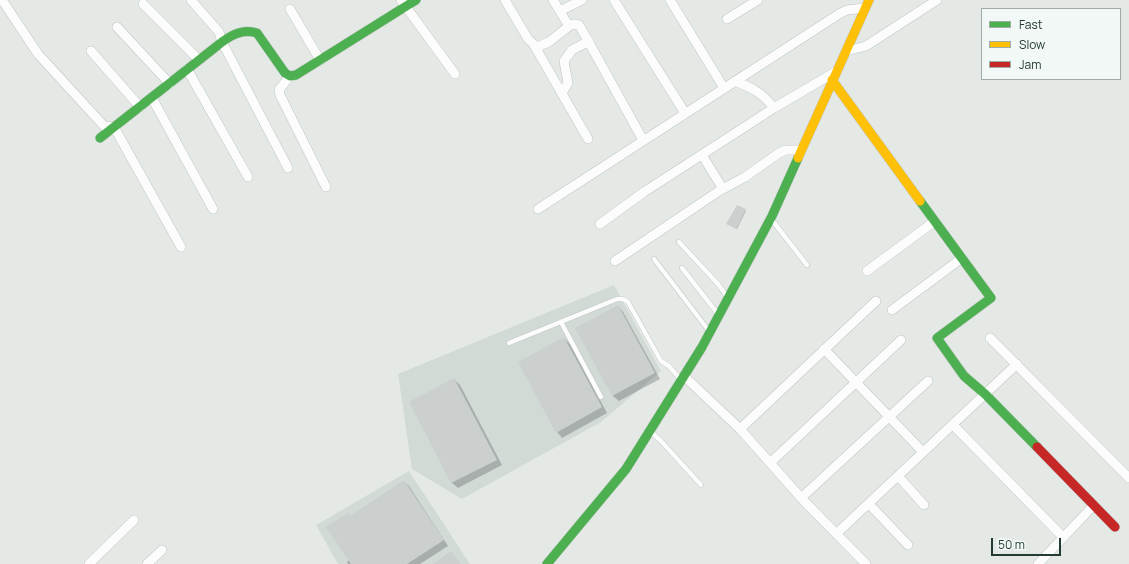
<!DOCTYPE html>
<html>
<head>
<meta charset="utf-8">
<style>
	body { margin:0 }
	#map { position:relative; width:1129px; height:564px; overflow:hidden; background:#e4e9e6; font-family:Manrope,sans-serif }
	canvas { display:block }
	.legend { position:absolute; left:981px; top:8px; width:140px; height:72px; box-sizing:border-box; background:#f2f8f5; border:1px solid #9faca7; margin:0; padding:5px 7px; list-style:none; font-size:12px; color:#233b33 }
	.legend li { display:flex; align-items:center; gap:8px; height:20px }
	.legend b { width:20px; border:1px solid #9faca7 }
	.scale { position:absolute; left:991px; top:538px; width:70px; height:18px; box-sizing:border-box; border:2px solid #233b33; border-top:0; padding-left:5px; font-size:12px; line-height:14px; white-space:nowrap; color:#233b33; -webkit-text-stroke:3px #f2f8f5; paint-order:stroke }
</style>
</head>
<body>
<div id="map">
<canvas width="1129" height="564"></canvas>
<ul class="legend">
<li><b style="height:5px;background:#4caf50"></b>Fast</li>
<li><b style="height:5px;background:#ffc107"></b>Slow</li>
<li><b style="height:5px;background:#c62828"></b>Jam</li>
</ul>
<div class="scale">50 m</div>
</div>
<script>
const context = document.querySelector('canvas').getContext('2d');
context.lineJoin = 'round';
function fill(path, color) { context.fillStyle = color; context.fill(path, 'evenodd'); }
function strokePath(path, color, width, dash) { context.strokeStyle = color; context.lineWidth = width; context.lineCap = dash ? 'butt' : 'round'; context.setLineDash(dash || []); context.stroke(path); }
const built = new Path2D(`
	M 614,285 L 661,371 L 601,422 L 462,499 L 412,469 L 398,374 Z
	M 409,471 L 470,564 L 338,564 L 316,525 Z`);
const shadow = new Path2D(`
	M 745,210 L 746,211 L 737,229 L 729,225 Z
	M 618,306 L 623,312 L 660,379 L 619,401 L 613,396 L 577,328 Z
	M 564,338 L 570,344 L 607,413 L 562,438 L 557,432 Z
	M 454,379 L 460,385 L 502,465 L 458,488 L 452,483 L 410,402 Z
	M 404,481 L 409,486 L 448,546 L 420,564 L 348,564 L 347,562 L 349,560 L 350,517 Z`);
const building = new Path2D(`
	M 737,205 L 746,209 L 736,229 L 726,224 Z
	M 618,305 L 655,373 L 612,396 L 575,328 Z
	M 564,337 L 602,407 L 556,433 L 518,362 Z
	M 454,378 L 497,460 L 451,483 L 409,402 Z
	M 404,480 L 444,540 L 407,564 L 351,564 L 326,527 L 348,513 L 350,516 Z
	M 451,551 L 461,564 L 433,564 Z`);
const lane = new Path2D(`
	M 772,220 L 807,265
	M 679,242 L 718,284 L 728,298
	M 654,259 L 709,331
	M 682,268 L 718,314
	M 561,322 L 601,397
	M 509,343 L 617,299 L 623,299 L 628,302 L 661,361 L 669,366 L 680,379
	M 651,432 L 661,441 L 701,485`);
const street = new Path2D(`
	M 2,0 L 38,54 L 104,126 L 114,127 L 181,247
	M 191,0 L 219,32 L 222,42 L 288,168
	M 401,0 L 455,74
	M 505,0 L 528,39 L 537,47 L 549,42 L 569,26 L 574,24 L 579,25 L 582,30 L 643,140
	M 553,0 L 569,26
	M 614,0 L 685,113
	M 670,0 L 724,88
	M 143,4 L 199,60
	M 290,9 L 320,60
	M 560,11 L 582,0
	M 727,19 L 758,0
	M 117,27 L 170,84
	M 534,45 L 588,139
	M 91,51 L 140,107
	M 846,51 L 866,46 L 937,0
	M 187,69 L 248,177
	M 290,76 L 279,90 L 280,95 L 326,187
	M 735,81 C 754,89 761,92 774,108
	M 562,93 L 568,83 L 564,61 L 572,50 L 589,41
	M 152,98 L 213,209
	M 702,155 L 723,189
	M 538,209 L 839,14 L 847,10 L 865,8
	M 600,224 L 644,192 L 774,108 L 837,71
	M 615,261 L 719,191 L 745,177 L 779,153 L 786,150 L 801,150
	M 867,271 L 935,221
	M 892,310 L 962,258
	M 990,338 L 1129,478
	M 824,349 L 923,452
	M 684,376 L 740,429 L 803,500 L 866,564
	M 953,425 L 1063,537
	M 740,429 L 876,301
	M 770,463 L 901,340
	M 898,476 L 924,505
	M 801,498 L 928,381
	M 869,504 L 908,545
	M 836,534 L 1017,364
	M 89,564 L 134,520
	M 147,564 L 162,550
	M 1038,564 L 1094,505`);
const fast = new Path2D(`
	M 100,138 L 222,42 C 233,34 243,29 257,33 L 285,73 L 290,76 L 296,75 L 416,0
	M 920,201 L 991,298 L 937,338 L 964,376 L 985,394 L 1037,447
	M 547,564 L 626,469 L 702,347 L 772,216 L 798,158`);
const slow = new Path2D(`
	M 832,80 L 920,201
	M 798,158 L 869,0`);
const jam = new Path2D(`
	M 1037,447 L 1115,527`);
fill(built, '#d2dad6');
fill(shadow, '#0003');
fill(building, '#cbd0ce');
strokePath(lane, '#c1c6c3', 5.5);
strokePath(street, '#c1c6c3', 10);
strokePath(fast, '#c0c6c3', 10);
strokePath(slow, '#c0c6c3', 10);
strokePath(jam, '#c0c6c3', 10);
strokePath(lane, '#fbfcfb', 4.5);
strokePath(street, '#fbfcfb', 9);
strokePath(fast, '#4caf50', 9);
strokePath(slow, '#ffc107', 9);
strokePath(jam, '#c62828', 9);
</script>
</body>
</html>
